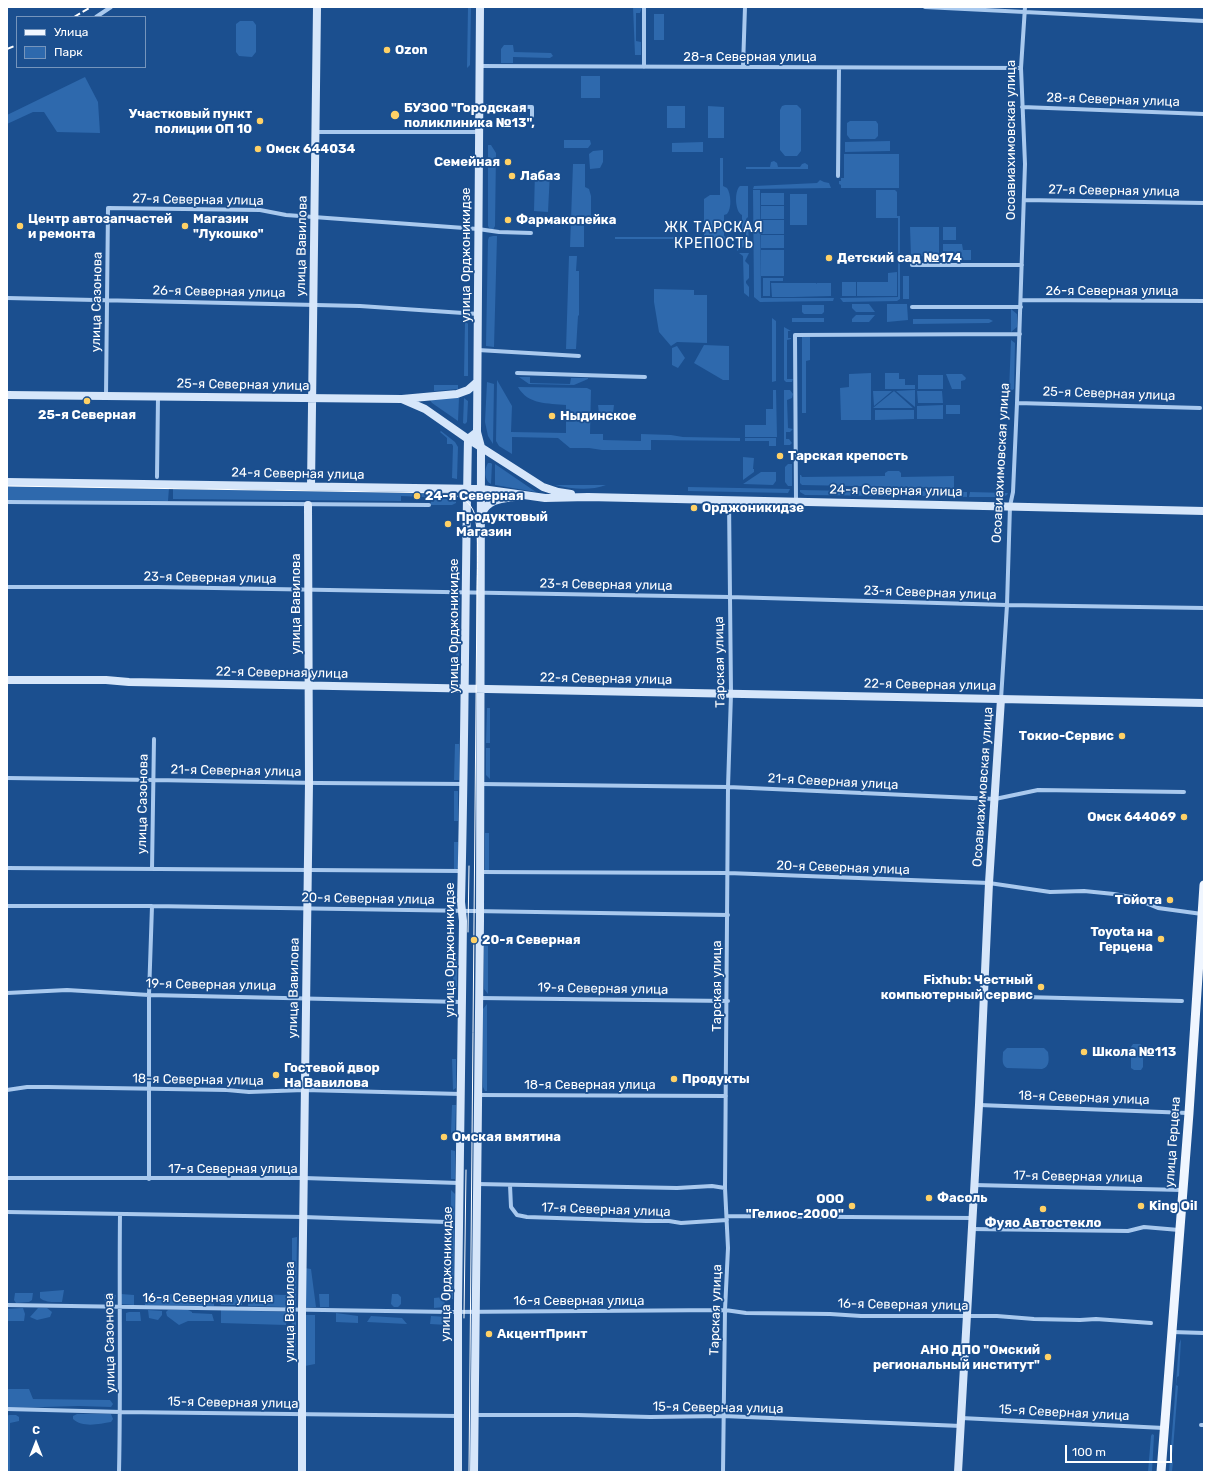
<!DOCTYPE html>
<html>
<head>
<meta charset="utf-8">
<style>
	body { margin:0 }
	#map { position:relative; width:1211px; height:1479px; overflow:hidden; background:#1b4f8f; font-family:Rubik,sans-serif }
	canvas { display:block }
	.frame { position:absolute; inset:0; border:8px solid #fff; pointer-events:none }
	.legend { position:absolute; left:16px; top:16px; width:130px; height:52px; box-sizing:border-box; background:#1b4f8f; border:1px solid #7695bc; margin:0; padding:5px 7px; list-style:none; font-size:12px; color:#fff }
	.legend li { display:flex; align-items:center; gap:8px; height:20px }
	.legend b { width:20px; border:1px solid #7695bc }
	.north { position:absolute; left:16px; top:1423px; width:40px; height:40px; -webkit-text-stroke:3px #1b4f8f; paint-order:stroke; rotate:0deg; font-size:11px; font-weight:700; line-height:16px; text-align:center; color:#fff }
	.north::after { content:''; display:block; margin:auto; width:14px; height:18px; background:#fff; clip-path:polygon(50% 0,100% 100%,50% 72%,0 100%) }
	.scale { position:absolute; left:1065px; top:1445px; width:107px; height:18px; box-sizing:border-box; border:2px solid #fff; border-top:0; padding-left:5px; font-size:12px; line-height:14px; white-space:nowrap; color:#fff; -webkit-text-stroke:3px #1b4f8f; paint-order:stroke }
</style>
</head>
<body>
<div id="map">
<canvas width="1211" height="1479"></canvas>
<div class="frame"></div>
<ul class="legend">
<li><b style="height:5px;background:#f0f6ff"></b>Улица</li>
<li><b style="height:11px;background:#2e69ad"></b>Парк</li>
</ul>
<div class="north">С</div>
<div class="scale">100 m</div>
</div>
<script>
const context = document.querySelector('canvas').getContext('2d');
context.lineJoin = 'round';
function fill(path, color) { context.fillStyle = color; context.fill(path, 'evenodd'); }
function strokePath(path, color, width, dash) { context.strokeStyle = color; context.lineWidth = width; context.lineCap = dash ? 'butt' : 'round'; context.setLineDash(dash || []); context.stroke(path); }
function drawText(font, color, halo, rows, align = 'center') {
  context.font = font + ' Rubik,sans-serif'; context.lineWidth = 3.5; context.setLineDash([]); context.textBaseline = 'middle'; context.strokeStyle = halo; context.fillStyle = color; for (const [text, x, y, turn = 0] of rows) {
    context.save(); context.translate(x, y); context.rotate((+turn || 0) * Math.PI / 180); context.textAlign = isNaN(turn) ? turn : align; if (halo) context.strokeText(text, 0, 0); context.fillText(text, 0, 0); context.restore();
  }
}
const green = new Path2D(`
	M 468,7 L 471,7 L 470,65 L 467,68 Z
	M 633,7 L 642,7 L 640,13 L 636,13 L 636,41 L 641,42 L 641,55 L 635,55 Z
	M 654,14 L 664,14 L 664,40 L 654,40 Z
	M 240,21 L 253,21 L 256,25 L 256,52 L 252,57 L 239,56 L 236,52 L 236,24 Z
	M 504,45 L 513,45 L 514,52 L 551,53 L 553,56 L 550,58 L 513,57 L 513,63 L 501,63 L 501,49 Z
	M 581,76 L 600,76 L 600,98 L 581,98 Z
	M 85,77 L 98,102 L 100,133 L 57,132 L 44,112 L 33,112 L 7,124 L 7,115 Z
	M 785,105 L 797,105 L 801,109 L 801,151 L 797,156 L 785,156 L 780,150 L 780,110 L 782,106 Z
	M 667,106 L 685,106 L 685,128 L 667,128 Z
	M 708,106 L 724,107 L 724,138 L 708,138 Z
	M 850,121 L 876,121 L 878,124 L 878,136 L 875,139 L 850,139 L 847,135 L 847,123 Z
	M 564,140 L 590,140 L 591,144 L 588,148 L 564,148 Z
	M 890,141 L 890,151 L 845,152 L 845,142 Z
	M 703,142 L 703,152 L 672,152 L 672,143 Z
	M 488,145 L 491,145 L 496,153 L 495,226 L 493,230 L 489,228 L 488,226 Z
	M 603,150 L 603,162 L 600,168 L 590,169 L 589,154 L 593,151 Z
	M 844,154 L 899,154 L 899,188 L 841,188 L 841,185 L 839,184 L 839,181 L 841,181 L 841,178 L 844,178 Z
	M 720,158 L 723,158 L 723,186 L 727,188 C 731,194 732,208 727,214 L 724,215 L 724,236 L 729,239 L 728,244 L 723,245 L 719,239 L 615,239 L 615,237 L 704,237 L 704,199 L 710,195 L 720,195 Z
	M 774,161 L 777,163 L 778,167 L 800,167 L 802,164 L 805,163 L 808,165 L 808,169 L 746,169 L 746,167 L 770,167 L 771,162 Z
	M 573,164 L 585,164 L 585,187 L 589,189 L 591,196 L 591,219 L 584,219 L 584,247 L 570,247 Z
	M 535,171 L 550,172 L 548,212 L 534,211 Z
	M 820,180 L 824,182 L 829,183 L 831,188 L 753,189 L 754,186 L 817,183 Z
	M 740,186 L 748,186 L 748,217 L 746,219 L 746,223 L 748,226 L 749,243 L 737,251 L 737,238 L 740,237 L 746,236 L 746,232 L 742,232 L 742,215 C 735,212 734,191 740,186 Z
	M 753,190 L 760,190 L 761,298 L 834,298 L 833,301 L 760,302 L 754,297 Z
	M 876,190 L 895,190 L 897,192 L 897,216 L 900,216 L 900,299 L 897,301 L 843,302 L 840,298 L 898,297 L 898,218 L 876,218 Z
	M 761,193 L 784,193 L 784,205 L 761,205 Z
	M 790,194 L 807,194 L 807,225 L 790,225 Z
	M 761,206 L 784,206 L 784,219 L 761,219 Z
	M 761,220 L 784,220 L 784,234 L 761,234 Z
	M 910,227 L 939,227 L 939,256 L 911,256 Z
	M 943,227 L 956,227 L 956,240 L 943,240 Z
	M 761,235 L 784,235 L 784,248 L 761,248 Z
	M 493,236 L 497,236 L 494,347 L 486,346 L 488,240 L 489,237 Z
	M 943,244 L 962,244 L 963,250 L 971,250 L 971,260 L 943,260 Z
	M 761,250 L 784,250 L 784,276 L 761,276 Z
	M 739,253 L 749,253 L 745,261 L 749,265 L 749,278 L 746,281 L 746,283 L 749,287 L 749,297 L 744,293 L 743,256 Z
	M 569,256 L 577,256 L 576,271 L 579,271 L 579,315 L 578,316 L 576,349 L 566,349 Z
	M 897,272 L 897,296 L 857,296 L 857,282 L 888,282 L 888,273 Z
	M 903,276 L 909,276 L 909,299 L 903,299 Z
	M 763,278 L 783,278 L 783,281 L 770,281 L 770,296 L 763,296 Z
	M 842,282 L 856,282 L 856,296 L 842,296 Z
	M 771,283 L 816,283 L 817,284 L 817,283 L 831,283 L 831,296 L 794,297 L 794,293 L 794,297 L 772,297 Z
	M 654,289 L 694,290 L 694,295 L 707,295 L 707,343 L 677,342 L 671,346 L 659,332 L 654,302 Z
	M 852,304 L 869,304 L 875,312 L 856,312 L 852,308 Z
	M 887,304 L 907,304 L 908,320 L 887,322 Z
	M 802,305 L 824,305 L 824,312 L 822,314 L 804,314 L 802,312 Z
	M 1011,309 L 1017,314 L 1017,327 L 1011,332 Z
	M 856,315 L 875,315 L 869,322 L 852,322 L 852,319 Z
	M 772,318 L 776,321 L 776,381 L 772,382 Z
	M 792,318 L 824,318 L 824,322 L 792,322 Z
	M 913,319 L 989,319 L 993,321 L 989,323 L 913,324 Z
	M 465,320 L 468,324 L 468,376 L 464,376 Z
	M 784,327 L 791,331 L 788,331 L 788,338 L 791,338 L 791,339 L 787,340 L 787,379 L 793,379 L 792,382 L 786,382 L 784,380 Z
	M 802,337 L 810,337 L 810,360 L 806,361 L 806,413 L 802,413 Z
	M 1011,340 L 1015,343 L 1014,389 L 1009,392 Z
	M 704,345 L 729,346 L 729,380 L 723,380 L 694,363 Z
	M 677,346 L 685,358 L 678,368 L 672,365 L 672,348 Z
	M 871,373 L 871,420 L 841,420 L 840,388 L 849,387 L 849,374 Z
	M 885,373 L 899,373 L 899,379 L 905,379 L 905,385 L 915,385 L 915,389 L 885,389 Z
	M 946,374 L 962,374 L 966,378 L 965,380 L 961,381 L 961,389 L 952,389 Z
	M 918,375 L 943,375 L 943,389 L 918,389 Z
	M 519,377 L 530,377 L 530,383 L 570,384 L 571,378 L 588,378 L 588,379 L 574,385 L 529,384 Z
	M 497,380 L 512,406 L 511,432 L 566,433 L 566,405 C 548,403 528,405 518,387 L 587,388 L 591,390 L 590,434 L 603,434 L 603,440 L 641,441 L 641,434 L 671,435 L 683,437 L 740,438 L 740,441 L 651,440 L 651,450 L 602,450 L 589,448 L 570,448 L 558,438 L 512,437 L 512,454 L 499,446 L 496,441 Z
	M 487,382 L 494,384 L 493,444 L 488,436 L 485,422 Z
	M 434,385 L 458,385 L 458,389 L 434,391 Z
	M 773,390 L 776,390 L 777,437 L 745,437 L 745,425 L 766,425 L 766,409 L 773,409 Z
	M 784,390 L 790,390 L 793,394 L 792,398 L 787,400 L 788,428 L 793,429 L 790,432 L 786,432 L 786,439 L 789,439 L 792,443 L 790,445 L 784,445 Z
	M 915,390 L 915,407 L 896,391 Z
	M 873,391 L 892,391 L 874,406 Z
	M 894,391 L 913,408 L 873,408 Z
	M 917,391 L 942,391 L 943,403 L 918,403 Z
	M 434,398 L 459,398 L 458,421 L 432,403 L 430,400 Z
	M 464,398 L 468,401 L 467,422 L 465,424 L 463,423 Z
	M 598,405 L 614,405 L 613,413 L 599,413 Z
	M 943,405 L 943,419 L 917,419 L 917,406 Z
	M 946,405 L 960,405 L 960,414 L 946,414 Z
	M 875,410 L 914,410 L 914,419 L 875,420 Z
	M 441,431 L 455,442 L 458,447 L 457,479 L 452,478 L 453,446 L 452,444 L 447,444 L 447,438 L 440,432 Z
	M 745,438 L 776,438 L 776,446 L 769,446 L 769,441 L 745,441 Z
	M 743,457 L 754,458 L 753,469 L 754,469 L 754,472 L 743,480 Z
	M 488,463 L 491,463 L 492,464 L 491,484 C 484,481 484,469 488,463 Z
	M 495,464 L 536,492 L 495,485 Z
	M 788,464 L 792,464 L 792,486 L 788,486 L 785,482 L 785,467 Z
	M 888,471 L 899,471 L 901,473 L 901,477 L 954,476 L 954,488 L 802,485 L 800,483 L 800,475 L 801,475 L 802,477 L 885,476 L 885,473 Z
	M 761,472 L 776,472 L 776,481 L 773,485 L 743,484 Z
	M 555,485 L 606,485 C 590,491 571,489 555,485 Z
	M 7,486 L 169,488 L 168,501 L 90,500 L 7,501 Z
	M 173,486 L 439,491 L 440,494 L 441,498 L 456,501 L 456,503 L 452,505 L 431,505 L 431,501 L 424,501 L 424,497 L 401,496 L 401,501 L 173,499 Z
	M 688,487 L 790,489 L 788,493 L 688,491 Z
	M 800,490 L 908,492 L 904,496 L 805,495 L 800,492 Z
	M 916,491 L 967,492 L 967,497 L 920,496 Z
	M 970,492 L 1008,493 L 1007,495 L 1003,497 L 969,497 Z
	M 457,598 L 460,598 L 459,673 L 456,673 Z
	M 487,708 L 490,708 L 490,743 L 486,743 Z
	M 455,744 L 459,744 L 459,780 L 454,780 Z
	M 486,748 L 490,748 L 490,779 L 486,775 Z
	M 454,791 L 458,791 L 458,821 L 454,821 Z
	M 485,833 L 489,833 L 489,871 L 485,871 Z
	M 454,842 L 458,842 L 458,868 L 454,870 Z
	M 484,935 L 488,935 L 488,994 L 484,989 Z
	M 453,957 L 457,957 L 457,987 L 454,986 L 453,985 Z
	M 487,1004 L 487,1091 L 485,1091 L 483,1087 L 483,1009 Z
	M 1133,1044 L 1140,1044 L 1143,1046 L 1143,1067 L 1141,1070 L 1134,1070 L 1131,1068 L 1131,1047 Z
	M 1007,1048 L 1044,1048 L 1048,1052 C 1049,1059 1050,1067 1042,1069 L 1007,1068 C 1001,1065 1003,1058 1003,1052 Z
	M 452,1059 L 456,1059 L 456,1088 L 453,1090 Z
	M 452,1105 L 456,1105 L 455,1133 L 451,1133 Z
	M 451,1150 L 455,1151 L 455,1179 L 451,1179 Z
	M 451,1190 L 455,1194 L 453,1299 L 450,1299 Z
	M 297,1237 L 296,1307 L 292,1306 L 292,1238 Z
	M 305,1268 L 311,1269 L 316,1307 L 304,1307 Z
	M 64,1290 L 62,1302 C 55,1302 46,1303 40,1298 L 40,1292 Z
	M 15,1293 L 33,1293 L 32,1300 L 29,1302 L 16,1303 L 14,1300 Z
	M 153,1293 L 155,1295 L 179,1294 L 186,1296 L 214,1296 L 214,1306 L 145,1305 L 144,1295 Z
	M 104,1294 L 116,1295 L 113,1305 L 105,1302 Z
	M 121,1294 L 134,1295 L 134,1305 L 121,1304 Z
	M 248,1294 L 287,1295 L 287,1307 L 248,1306 Z
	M 319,1294 L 329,1294 L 329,1307 L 320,1307 Z
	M 392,1294 L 398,1294 L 401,1297 L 401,1304 L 398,1307 L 394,1307 L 391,1304 Z
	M 220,1295 L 242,1295 L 242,1305 L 221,1305 Z
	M 444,1297 L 445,1307 L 434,1308 L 434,1298 Z
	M 23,1308 L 25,1314 L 24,1321 L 8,1321 L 7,1388 L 7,1309 Z
	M 38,1308 L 47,1308 L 52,1312 L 50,1317 L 37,1320 L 30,1317 Z
	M 148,1310 L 162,1311 L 162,1315 L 158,1320 L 149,1318 Z
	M 168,1310 L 188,1310 L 192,1312 L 192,1313 L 212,1314 L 214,1321 L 188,1321 L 179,1325 L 167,1316 L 166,1312 Z
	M 221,1310 L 287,1312 L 286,1325 L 221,1323 Z
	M 129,1312 L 140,1312 L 141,1321 L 126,1321 L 126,1313 Z
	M 292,1313 L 296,1313 L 296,1352 L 291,1352 Z
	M 336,1313 L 358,1316 L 358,1323 L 336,1322 Z
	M 305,1315 L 315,1315 L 315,1364 L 305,1366 Z
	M 371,1316 L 402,1318 L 407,1324 L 367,1322 Z
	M 431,1316 L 447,1317 L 447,1325 L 430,1324 Z
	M 1181,1339 L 1179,1376 L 1177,1377 L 1176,1385 L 1178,1386 L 1173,1449 L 1171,1459 L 1173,1462 L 1172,1472 L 1169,1472 L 1179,1344 Z
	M 7,1389 L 29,1389 L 33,1399 L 110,1400 L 113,1404 L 111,1407 L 79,1406 L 8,1408 L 7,1406 Z
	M 77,1414 L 111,1414 L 113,1419 L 111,1422 C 99,1424 83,1428 73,1419 L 73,1416 Z
	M 9,1415 L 16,1415 L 19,1417 L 19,1421 L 10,1423 L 10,1472 L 7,1472 L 7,1416 Z
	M 1152,1434 L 1154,1435 L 1152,1472 L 1148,1472 L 1151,1436 Z`);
const street = new Path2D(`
	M 925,7 L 1204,21
	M 96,17 L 111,7
	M 479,66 L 1021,68
	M 644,67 L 644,7
	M 743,67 L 745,7
	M 479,106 L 532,107 L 532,116
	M 1022,107 L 1204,114
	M 316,132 L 479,132
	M 838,176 L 839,68
	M 1024,200 L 1204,203
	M 912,265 L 1022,265
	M 7,298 L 360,306 L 478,314
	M 1021,300 L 1204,301
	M 912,307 L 1021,307
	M 478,350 L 579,356
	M 517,373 L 645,377
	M 106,396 L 108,208 L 260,210 L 286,215 L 478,229 L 499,232 L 531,233
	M 1017,403 L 1200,408
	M 157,477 L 158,397
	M 796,501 L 795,335 L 1020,334
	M 7,502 L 429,505
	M 7,587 L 157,587 L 729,597 L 1007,605 L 1204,608
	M 1001,699 L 1007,605 L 1010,506 L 1013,492 L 1017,403 L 1025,164 L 1021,68 L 1025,7
	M 7,778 L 154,780 L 318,783 L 464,784
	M 480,784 L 728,787 L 995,799 L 1038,790 L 1184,792
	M 7,868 L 462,871
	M 152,869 L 154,739
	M 480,872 L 728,873 L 989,883 L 1050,892 L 1084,891 L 1114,894 L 1131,897 L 1158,908 L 1202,914
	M 7,906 L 152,906 L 728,915
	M 7,993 L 67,990 L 149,995 L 462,1002
	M 984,996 L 1182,1001
	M 479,998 L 728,1001
	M 7,1090 L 27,1087 L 48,1087 L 227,1090 L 249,1092 L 304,1090 L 461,1094
	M 478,1095 L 726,1096
	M 979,1105 L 1188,1113
	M 7,1178 L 304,1178 L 459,1183
	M 149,1179 L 149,995 L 152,906
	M 477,1184 L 677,1188 L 712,1186 L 725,1188
	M 510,1185 L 511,1207 L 517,1215 L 527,1217 L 646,1221 L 669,1221 L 681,1223 L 727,1220
	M 974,1185 L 1182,1190
	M 7,1212 L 303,1217 L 446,1222
	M 727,1216 L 972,1218
	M 971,1229 L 1128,1231 L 1144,1227 L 1179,1230
	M 7,1305 L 450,1312 L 725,1310 L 746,1313 L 830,1314 L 861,1316 L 997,1316 L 1034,1319 L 1080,1320 L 1096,1319 L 1151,1323
	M 1172,1332 L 1204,1333
	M 7,1409 L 121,1412 L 458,1416
	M 475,1415 L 577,1415 L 650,1417 L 723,1416 L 961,1426
	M 961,1418 L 1164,1428
	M 1201,1425 L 1204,1425
	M 119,1472 C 121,1386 119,1300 120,1214
	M 723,1472 L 725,1310 L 728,1248 L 725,1188 L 728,787 L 731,694 L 729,500`);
const secondary = new Path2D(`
	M 7,395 L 402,399 L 425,409 L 468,439 L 543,487 L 558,492 L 571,494
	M 402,399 L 457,394 L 468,390 L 477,382
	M 7,482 L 482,489 L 545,498 L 588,497 L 1204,511
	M 311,486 L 317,7
	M 482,513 C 489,499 501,499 515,497
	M 7,680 L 106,680 L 129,682 L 1204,703
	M 302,1472 L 302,1309 L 309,783 L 308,505
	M 458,1472 L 458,1303 L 463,921 L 461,902 C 465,747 465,593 468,439 L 477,432
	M 474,1472 L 480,921 L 481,447 L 477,432 L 480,7
	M 958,1472 L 979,1105 L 989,883 L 1001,699`);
const primary = new Path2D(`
	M 1161,1472 L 1189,1113 L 1204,885`);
const tram = new Path2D(`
	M 7,486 L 448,493 C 459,496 468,500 473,510 C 480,524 477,575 477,593 L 469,1472
	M 468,932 L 469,866
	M 464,1318 L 466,1170`);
const rail = new Path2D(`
	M 74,17 L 91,7
	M 7,49 L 17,45`);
const markers = [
	[387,50,4,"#ffd166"],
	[395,115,5,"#ffd166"],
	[260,121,4,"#ffd166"],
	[258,149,4,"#ffd166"],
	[508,162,4,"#ffd166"],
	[512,176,4,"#ffd166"],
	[508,220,4,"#ffd166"],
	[20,226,4,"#ffd166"],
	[185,226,4,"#ffd166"],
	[829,258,4,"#ffd166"],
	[87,401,4,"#ffd166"],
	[552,416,4,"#ffd166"],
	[780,456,4,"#ffd166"],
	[417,496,4,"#ffd166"],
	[694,508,4,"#ffd166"],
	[448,524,4,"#ffd166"],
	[1122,736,4,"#ffd166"],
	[1184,817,4,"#ffd166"],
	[1170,900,4,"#ffd166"],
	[1161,939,4,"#ffd166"],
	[474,940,4,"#ffd166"],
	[1041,987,4,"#ffd166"],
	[1084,1052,4,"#ffd166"],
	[276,1075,4,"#ffd166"],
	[674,1079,4,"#ffd166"],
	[444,1137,4,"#ffd166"],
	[929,1198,4,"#ffd166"],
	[852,1206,4,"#ffd166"],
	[1141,1206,4,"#ffd166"],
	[1043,1209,4,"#ffd166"],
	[489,1334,4,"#ffd166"],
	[1048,1357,4,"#ffd166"]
];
const poiNames = [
	["Ozon",395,50],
	["БУЗОО \"Городская",404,108],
	["поликлиника №13\",",404,123],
	["Участковый пункт",252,114,"right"],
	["полиции ОП 10",252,129,"right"],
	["Омск 644034",266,149],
	["Семейная",500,162,"right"],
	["Лабаз",520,176],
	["Центр автозапчастей",28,219],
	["и ремонта",28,234],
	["Магазин",193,219],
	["\"Лукошко\"",193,234],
	["Фармакопейка",516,220],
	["Детский сад №174",837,258],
	["25-я Северная",87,415,"center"],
	["Ныдинское",560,416],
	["Тарская крепость",788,456],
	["24-я Северная",425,496],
	["Орджоникидзе",702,508],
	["Продуктовый",456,517],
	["Магазин",456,532],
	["Токио-Сервис",1114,736,"right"],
	["Омск 644069",1176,817,"right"],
	["Тойота",1162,900,"right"],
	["Toyota на",1153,932,"right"],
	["Герцена",1153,947,"right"],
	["20-я Северная",482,940],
	["Fixhub: Честный",1033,980,"right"],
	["компьютерный сервис",1033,995,"right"],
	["Школа №113",1092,1052],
	["Гостевой двор",284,1068],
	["На Вавилова",284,1083],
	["Продукты",682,1079],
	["Oмская вмятина",452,1137],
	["Фасоль",937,1198],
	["ООО",844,1199,"right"],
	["\"Гелиос-2000\"",844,1214,"right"],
	["King Oil",1149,1206],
	["Фуяо Автостекло",1043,1223,"center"],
	["АкцентПринт",497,1334],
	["АНО ДПО \"Омский",1040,1350,"right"],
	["региональный институт\"",1040,1365,"right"]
];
const streetNames = [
	["28-я Северная улица",750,57],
	["28-я Северная улица",1113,100,2],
	["Осоавиахимовская улица",1011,140,-90],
	["27-я Северная улица",1114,191,1],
	["27-я Северная улица",198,200,1],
	["улица Вавилова",302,246,-89],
	["улица Орджоникидзе",466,255,-90],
	["26-я Северная улица",1112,291],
	["26-я Северная улица",219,292,1],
	["улица Сазонова",97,302,-89],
	["25-я Северная улица",243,385,1],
	["25-я Северная улица",1109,394,2],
	["Осоавиахимовская улица",1001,463,-87],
	["24-я Северная улица",298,474,1],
	["24-я Северная улица",896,491,1],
	["23-я Северная улица",210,578,1],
	["23-я Северная улица",606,585,1],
	["23-я Северная улица",930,593,2],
	["улица Вавилова",296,604,-90],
	["улица Орджоникидзе",454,626,-90],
	["Тарская улица",720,662,-91],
	["22-я Северная улица",282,673,1],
	["22-я Северная улица",606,679,1],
	["22-я Северная улица",930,685,1],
	["21-я Северная улица",236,771,1],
	["21-я Северная улица",833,782,3],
	["Осоавиахимовская улица",983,787,-86],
	["улица Сазонова",143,804,-89],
	["20-я Северная улица",843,868,2],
	["20-я Северная улица",368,899,1],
	["улица Орджоникидзе",450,950,-90],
	["19-я Северная улица",211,985,1],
	["Тарская улица",717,986,-90],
	["улица Вавилова",294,988,-89],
	["19-я Северная улица",603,989,1],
	["18-я Северная улица",198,1080,1],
	["18-я Северная улица",590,1085],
	["18-я Северная улица",1084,1098,2],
	["улица Герцена",1173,1142,-86],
	["17-я Северная улица",233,1169],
	["17-я Северная улица",1078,1177,1],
	["17-я Северная улица",606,1210,2],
	["улица Орджоникидзе",447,1274,-89],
	["16-я Северная улица",208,1298],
	["16-я Северная улица",579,1301],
	["16-я Северная улица",903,1305,1],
	["Тарская улица",716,1310,-88],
	["улица Вавилова",290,1312,-90],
	["улица Сазонова",110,1343,-91],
	["15-я Северная улица",233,1403,1],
	["15-я Северная улица",718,1408,1],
	["15-я Северная улица",1064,1413,3]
];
const neighbourhoodNames = [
	["ЖК ТАРСКАЯ",714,228],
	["КРЕПОСТЬ",714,244]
];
fill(green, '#2e69ad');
strokePath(street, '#a9c9ee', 4);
strokePath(secondary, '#d6e6fa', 8);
strokePath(primary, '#f0f6ff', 9);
strokePath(tram, '#fff', 1);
strokePath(rail, '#fff', 2, [7, 3]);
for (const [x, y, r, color] of markers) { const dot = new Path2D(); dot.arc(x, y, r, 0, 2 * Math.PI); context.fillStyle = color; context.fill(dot); strokePath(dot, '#1b4f8f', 1.5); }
drawText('bold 13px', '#fff', '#1b4f8f', poiNames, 'left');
drawText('13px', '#fff', '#1b4f8f', streetNames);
context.letterSpacing = '1px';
drawText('14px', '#fff', '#1b4f8f', neighbourhoodNames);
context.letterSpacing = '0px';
</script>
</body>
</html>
